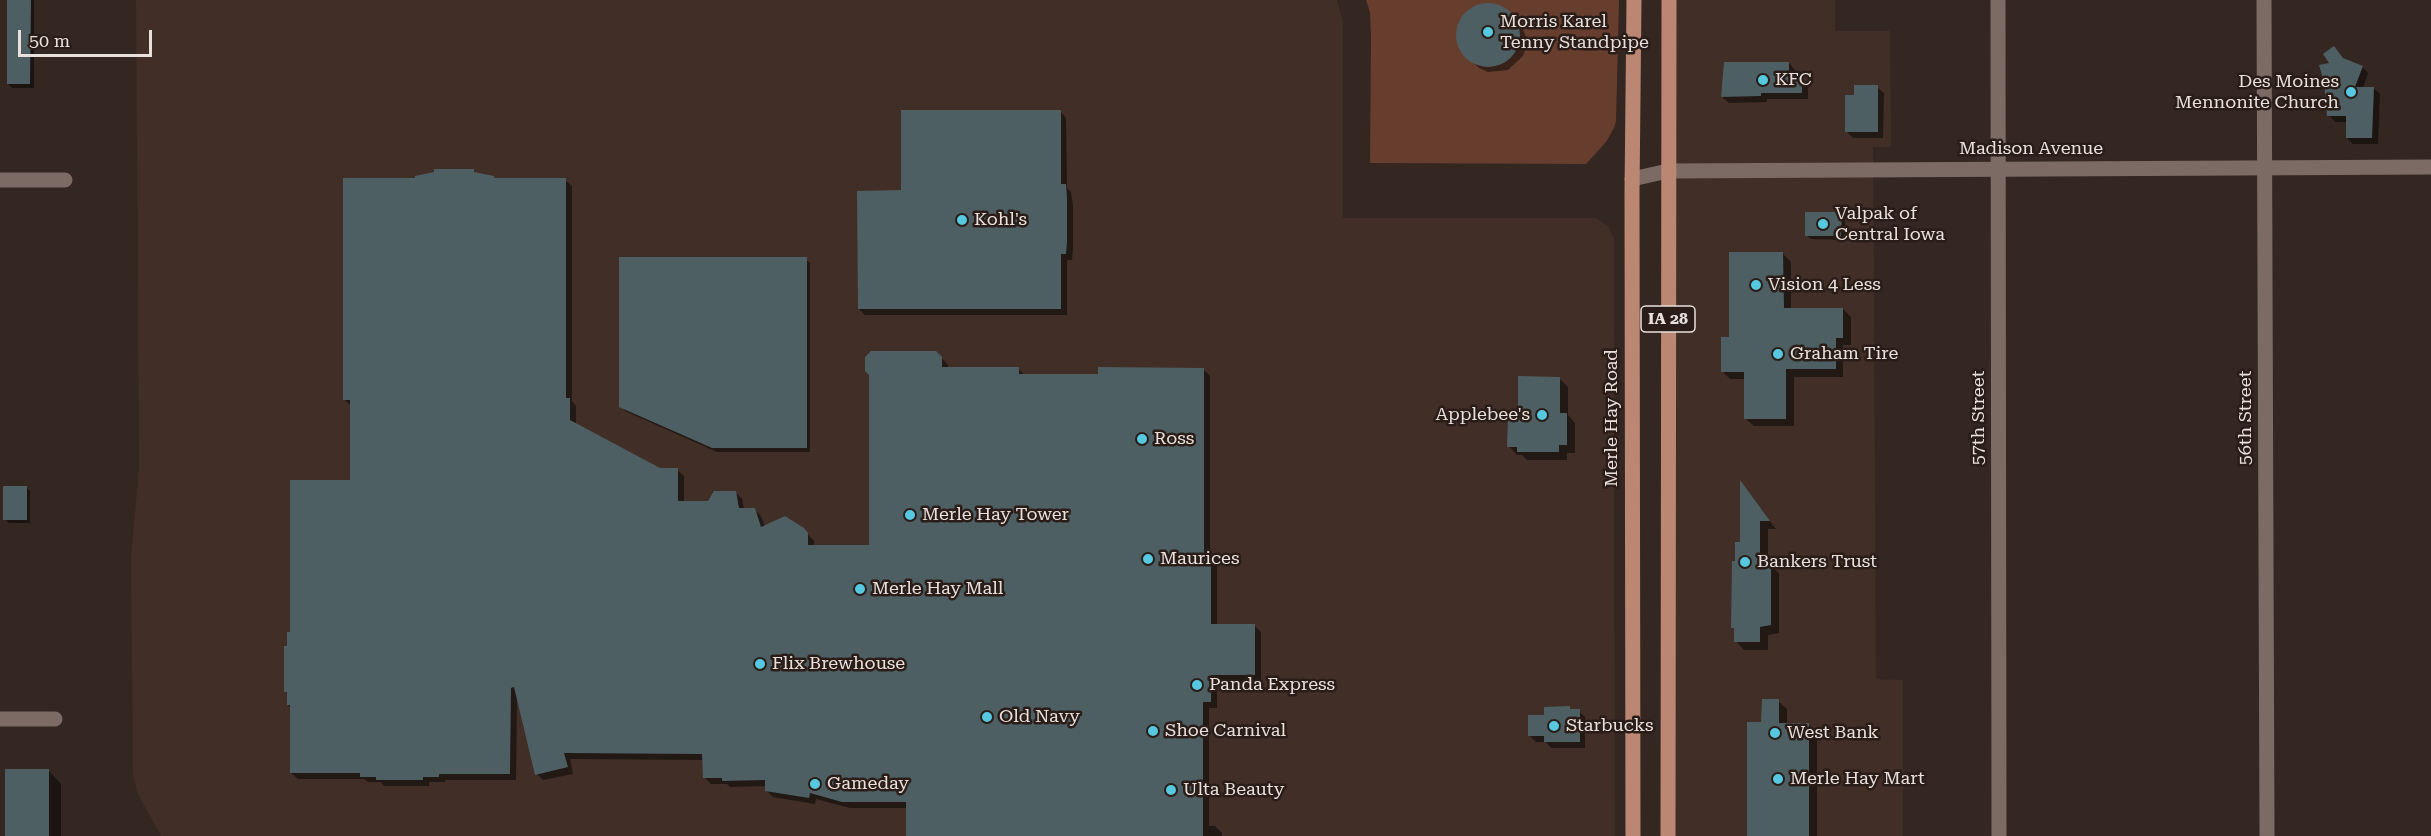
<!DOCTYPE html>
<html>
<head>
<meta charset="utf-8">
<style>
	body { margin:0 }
	#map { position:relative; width:2431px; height:836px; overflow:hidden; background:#342621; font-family:"Roboto Serif",serif }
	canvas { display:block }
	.scale { position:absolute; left:18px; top:30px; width:134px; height:27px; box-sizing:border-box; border:3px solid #e9e0dc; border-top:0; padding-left:8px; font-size:18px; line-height:21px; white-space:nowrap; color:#e9e0dc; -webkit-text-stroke:4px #2a1d18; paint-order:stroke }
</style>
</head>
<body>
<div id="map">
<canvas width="2431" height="836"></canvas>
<div class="scale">50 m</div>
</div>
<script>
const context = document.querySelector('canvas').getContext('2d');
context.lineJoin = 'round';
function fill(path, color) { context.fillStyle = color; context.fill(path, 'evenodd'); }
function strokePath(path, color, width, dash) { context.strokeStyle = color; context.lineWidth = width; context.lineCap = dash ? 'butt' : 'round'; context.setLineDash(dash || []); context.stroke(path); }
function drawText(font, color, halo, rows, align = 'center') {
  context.font = font + ' "Roboto Serif",serif'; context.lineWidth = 5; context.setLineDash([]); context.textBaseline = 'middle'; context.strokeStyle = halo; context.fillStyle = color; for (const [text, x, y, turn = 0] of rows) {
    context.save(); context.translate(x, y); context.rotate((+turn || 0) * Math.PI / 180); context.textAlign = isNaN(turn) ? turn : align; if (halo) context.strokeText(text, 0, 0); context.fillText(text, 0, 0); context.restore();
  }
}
const built = new Path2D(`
	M 136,0 L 1337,0 L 1343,22 L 1343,218 L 1596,218 L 1608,226 L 1614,239 L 1615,836 L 161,836 L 137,792 L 133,773 L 131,558 L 139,467 Z
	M 1669,0 L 1835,0 L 1835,31 L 1890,31 L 1891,147 L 1873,147 L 1876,679 L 1903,680 L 1903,836 L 1668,836 Z`);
const green = new Path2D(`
	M 1366,0 L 1619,0 L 1616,121 L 1614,128 L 1606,142 L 1586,164 L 1370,163 L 1371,37 L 1370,12 Z`);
const shadow = new Path2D(`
	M 10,0 L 34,0 L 34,88 L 12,88 L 8,84 Z
	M 1490,4 L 1509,12 L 1522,27 L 1526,37 L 1526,47 L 1523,56 L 1508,70 L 1488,72 L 1479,68 L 1464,54 L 1459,45 L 1459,25 L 1464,16 L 1480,5 Z
	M 2334,48 L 2345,60 L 2362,67 L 2368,73 L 2363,88 L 2374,88 L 2380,94 L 2378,144 L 2353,144 L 2347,138 L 2347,122 L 2335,122 L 2329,115 L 2331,63 Z
	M 1789,63 L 1795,70 L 1795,78 L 1801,79 L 1808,85 L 1808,99 L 1767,99 L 1767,102 L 1729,103 L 1722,97 Z
	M 1877,87 L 1884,93 L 1883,138 L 1853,138 L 1846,131 L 1855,97 Z
	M 1060,111 L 1066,118 L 1067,188 L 1071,192 L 1073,205 L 1073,249 L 1072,260 L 1067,260 L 1067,315 L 865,315 L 859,309 L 903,192 Z
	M 473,171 L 477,174 L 493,177 L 496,180 L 565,180 L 572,186 L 572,401 L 576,406 L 576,425 L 660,470 L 677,470 L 684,476 L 684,503 L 709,503 L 735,492 L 742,499 L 744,509 L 754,509 L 761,516 L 765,527 L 803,529 L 814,541 L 814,546 L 870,546 L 936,352 L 948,365 L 948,368 L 1018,369 L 1025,375 L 1100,376 L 1203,369 L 1210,376 L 1210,554 L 1217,562 L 1217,626 L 1255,626 L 1261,632 L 1261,681 L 1217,681 L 1217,708 L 1209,708 L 1209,826 L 1215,826 L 1222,833 L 1222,836 L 907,836 L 907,808 L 850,808 L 816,799 L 815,804 L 773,797 L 767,791 L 766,786 L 730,787 L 727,784 L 711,784 L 704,777 L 704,760 L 570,759 L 573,774 L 543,780 L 537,774 L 517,696 L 516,780 L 445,780 L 445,782 L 429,782 L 429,786 L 384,786 L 381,782 L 368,782 L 364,779 L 298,779 L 291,773 L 291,708 L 288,705 L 288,694 L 285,691 L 288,647 L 291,633 L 351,481 L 351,406 L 344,399 L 416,180 Z
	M 1841,214 L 1845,218 L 1845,240 L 1811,239 L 1806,235 Z
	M 1783,254 L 1791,262 L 1791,309 L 1843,309 L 1851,317 L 1851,345 L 1843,345 L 1843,377 L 1794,377 L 1794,426 L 1754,426 L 1746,419 L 1746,379 L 1730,379 L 1722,371 L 1731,339 Z
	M 806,259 L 810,263 L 810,452 L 717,452 L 625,411 L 621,406 Z
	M 1559,378 L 1568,387 L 1568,415 L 1575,423 L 1575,453 L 1567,453 L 1567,460 L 1527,460 L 1522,455 L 1517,455 L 1509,446 L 1519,419 Z
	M 1741,484 L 1776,529 L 1768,529 L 1768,564 L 1779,573 L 1779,633 L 1768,635 L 1768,650 L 1744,650 L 1736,641 L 1736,631 L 1733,627 L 1736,562 L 1741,543 Z
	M 26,487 L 30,491 L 30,523 L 9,523 L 5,519 Z
	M 1778,701 L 1787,709 L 1787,724 L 1808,724 L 1817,733 L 1817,836 L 1749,836 L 1763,723 Z
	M 1569,708 L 1572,711 L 1579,711 L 1585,717 L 1585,748 L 1551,748 L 1546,742 L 1536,742 L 1530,736 L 1545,716 Z
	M 49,771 L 61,784 L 61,836 L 7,836 Z`);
const building = new Path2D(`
	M 7,0 L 31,0 L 30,84 L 7,84 Z
	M1456 35a32 32 0 1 1 64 0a32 32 0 1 1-64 0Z
	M 2334,46 L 2343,58 L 2363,66 L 2355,87 L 2374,87 L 2372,138 L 2346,138 L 2346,116 L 2327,116 L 2324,82 L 2319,65 L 2329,63 L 2323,54 Z
	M 1724,62 L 1789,62 L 1789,77 L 1802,77 L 1802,93 L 1761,93 L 1761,96 L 1721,97 Z
	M 1854,85 L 1878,85 L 1878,132 L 1845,132 L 1845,95 L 1854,95 Z
	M 901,110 L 1061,110 L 1061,184 L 1066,184 L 1067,198 L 1067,242 L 1066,254 L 1061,254 L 1061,309 L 858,309 L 857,191 L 901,190 Z
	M 434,169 L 474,169 L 474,172 L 494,176 L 494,178 L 566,178 L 566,398 L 570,398 L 570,420 L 660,468 L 678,468 L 678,501 L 708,501 L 714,491 L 736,491 L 739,508 L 755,508 L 761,527 L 785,516 L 804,528 L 808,533 L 808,545 L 869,545 L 869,375 L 865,371 L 865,357 L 871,351 L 936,351 L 942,357 L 942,367 L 1019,367 L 1019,374 L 1098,374 L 1098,367 L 1204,368 L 1204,554 L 1211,554 L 1211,624 L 1255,624 L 1255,675 L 1211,675 L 1211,702 L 1203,702 L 1203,836 L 906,836 L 906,802 L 842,802 L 810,793 L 809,798 L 765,791 L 765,780 L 722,781 L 722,778 L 703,778 L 702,754 L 564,753 L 568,767 L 535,775 L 514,687 L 511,688 L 510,774 L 439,774 L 439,777 L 423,777 L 423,780 L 376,780 L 376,777 L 360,777 L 360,773 L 290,773 L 290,705 L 287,705 L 287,692 L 284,692 L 284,646 L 287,646 L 287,632 L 290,632 L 290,480 L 350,480 L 350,400 L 343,400 L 343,178 L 415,178 L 415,176 L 434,172 Z
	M 1805,212 L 1842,212 L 1841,236 L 1805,236 Z
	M 1729,252 L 1783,252 L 1784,308 L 1843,308 L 1843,338 L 1836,338 L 1836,369 L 1786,369 L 1786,419 L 1744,419 L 1744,372 L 1721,372 L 1721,337 L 1729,337 Z
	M 619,257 L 807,257 L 807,448 L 712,448 L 619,407 Z
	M 1518,376 L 1560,377 L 1560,413 L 1567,413 L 1567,445 L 1559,445 L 1559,452 L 1517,452 L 1517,447 L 1507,447 L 1508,417 L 1518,417 Z
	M 1740,480 L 1770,521 L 1760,521 L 1760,562 L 1771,562 L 1771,625 L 1760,627 L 1760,642 L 1734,642 L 1734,628 L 1731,628 L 1732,561 L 1735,561 L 1735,542 L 1740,542 Z
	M 3,486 L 27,486 L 27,520 L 3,520 Z
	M 1762,699 L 1779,699 L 1779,723 L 1809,723 L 1809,836 L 1747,836 L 1747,722 L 1761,722 Z
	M 1570,706 L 1570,709 L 1580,709 L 1580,742 L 1544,742 L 1544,736 L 1528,736 L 1528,715 L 1544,715 L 1544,707 Z
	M 5,769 L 49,769 L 49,836 L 5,836 Z`);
const minor = new Path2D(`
	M 1998,0 L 1999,836
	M 2264,0 L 2267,836
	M 0,180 L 65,180
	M 0,719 L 55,719`);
const tertiary = new Path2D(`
	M 1632,179 L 1668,171 L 2431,167`);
const primary = new Path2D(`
	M 1633,836 L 1632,193 L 1634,0
	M 1668,836 L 1669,0`);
const markers = [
	[1488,32,6,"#56c9e0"],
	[1763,80,6,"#56c9e0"],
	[2351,92,6,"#56c9e0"],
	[962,220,6,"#56c9e0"],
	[1823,224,6,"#56c9e0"],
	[1756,285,6,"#56c9e0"],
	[1778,354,6,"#56c9e0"],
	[1542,415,6,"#56c9e0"],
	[1142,439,6,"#56c9e0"],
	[910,515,6,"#56c9e0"],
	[1148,559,6,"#56c9e0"],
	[1745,562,6,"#56c9e0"],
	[860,589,6,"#56c9e0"],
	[760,664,6,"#56c9e0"],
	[1197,685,6,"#56c9e0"],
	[987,717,6,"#56c9e0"],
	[1554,726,6,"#56c9e0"],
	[1153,731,6,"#56c9e0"],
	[1775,733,6,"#56c9e0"],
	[1778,779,6,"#56c9e0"],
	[815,784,6,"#56c9e0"],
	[1171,790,6,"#56c9e0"]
];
const shields = [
	[1668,319,54]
];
const shieldNames = [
	["IA 28",1668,319]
];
const poiNames = [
	["Morris Karel",1500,22],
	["Tenny Standpipe",1500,43],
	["KFC",1775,80],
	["Des Moines",2339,82,"right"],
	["Mennonite Church",2339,103,"right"],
	["Valpak of",1835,214],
	["Central Iowa",1835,235],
	["Kohl's",974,220],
	["Vision 4 Less",1768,285],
	["Graham Tire",1790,354],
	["Applebee's",1530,415,"right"],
	["Ross",1154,439],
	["Merle Hay Tower",922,515],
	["Maurices",1160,559],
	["Bankers Trust",1757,562],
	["Merle Hay Mall",872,589],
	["Flix Brewhouse",772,664],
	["Panda Express",1209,685],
	["Old Navy",999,717],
	["Starbucks",1566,726],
	["Shoe Carnival",1165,731],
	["West Bank",1787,733],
	["Merle Hay Mart",1790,779],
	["Gameday",827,784],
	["Ulta Beauty",1183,790]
];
const streetNames = [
	["Madison Avenue",2031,149],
	["Merle Hay Road",1612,418,-90],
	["57th Street",1979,418,-90],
	["56th Street",2246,418,-90]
];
fill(built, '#412e26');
fill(green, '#673e2e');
fill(shadow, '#0007');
fill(building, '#4d5f63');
strokePath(minor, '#7c6b65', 15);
strokePath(tertiary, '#7c6b65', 15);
strokePath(primary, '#bc8772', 15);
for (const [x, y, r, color] of markers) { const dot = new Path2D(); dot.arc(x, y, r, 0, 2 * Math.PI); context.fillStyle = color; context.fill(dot); strokePath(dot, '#2a1d18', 2); }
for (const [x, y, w] of shields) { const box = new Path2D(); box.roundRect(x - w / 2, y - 13, w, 26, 4.5); context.fillStyle = '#2a1d18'; context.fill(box); strokePath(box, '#e9e0dc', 1.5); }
drawText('bold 16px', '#e9e0dc', null, shieldNames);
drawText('18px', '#e9e0dc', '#2a1d18', poiNames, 'left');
drawText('18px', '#e9e0dc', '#2a1d18', streetNames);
</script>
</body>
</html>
